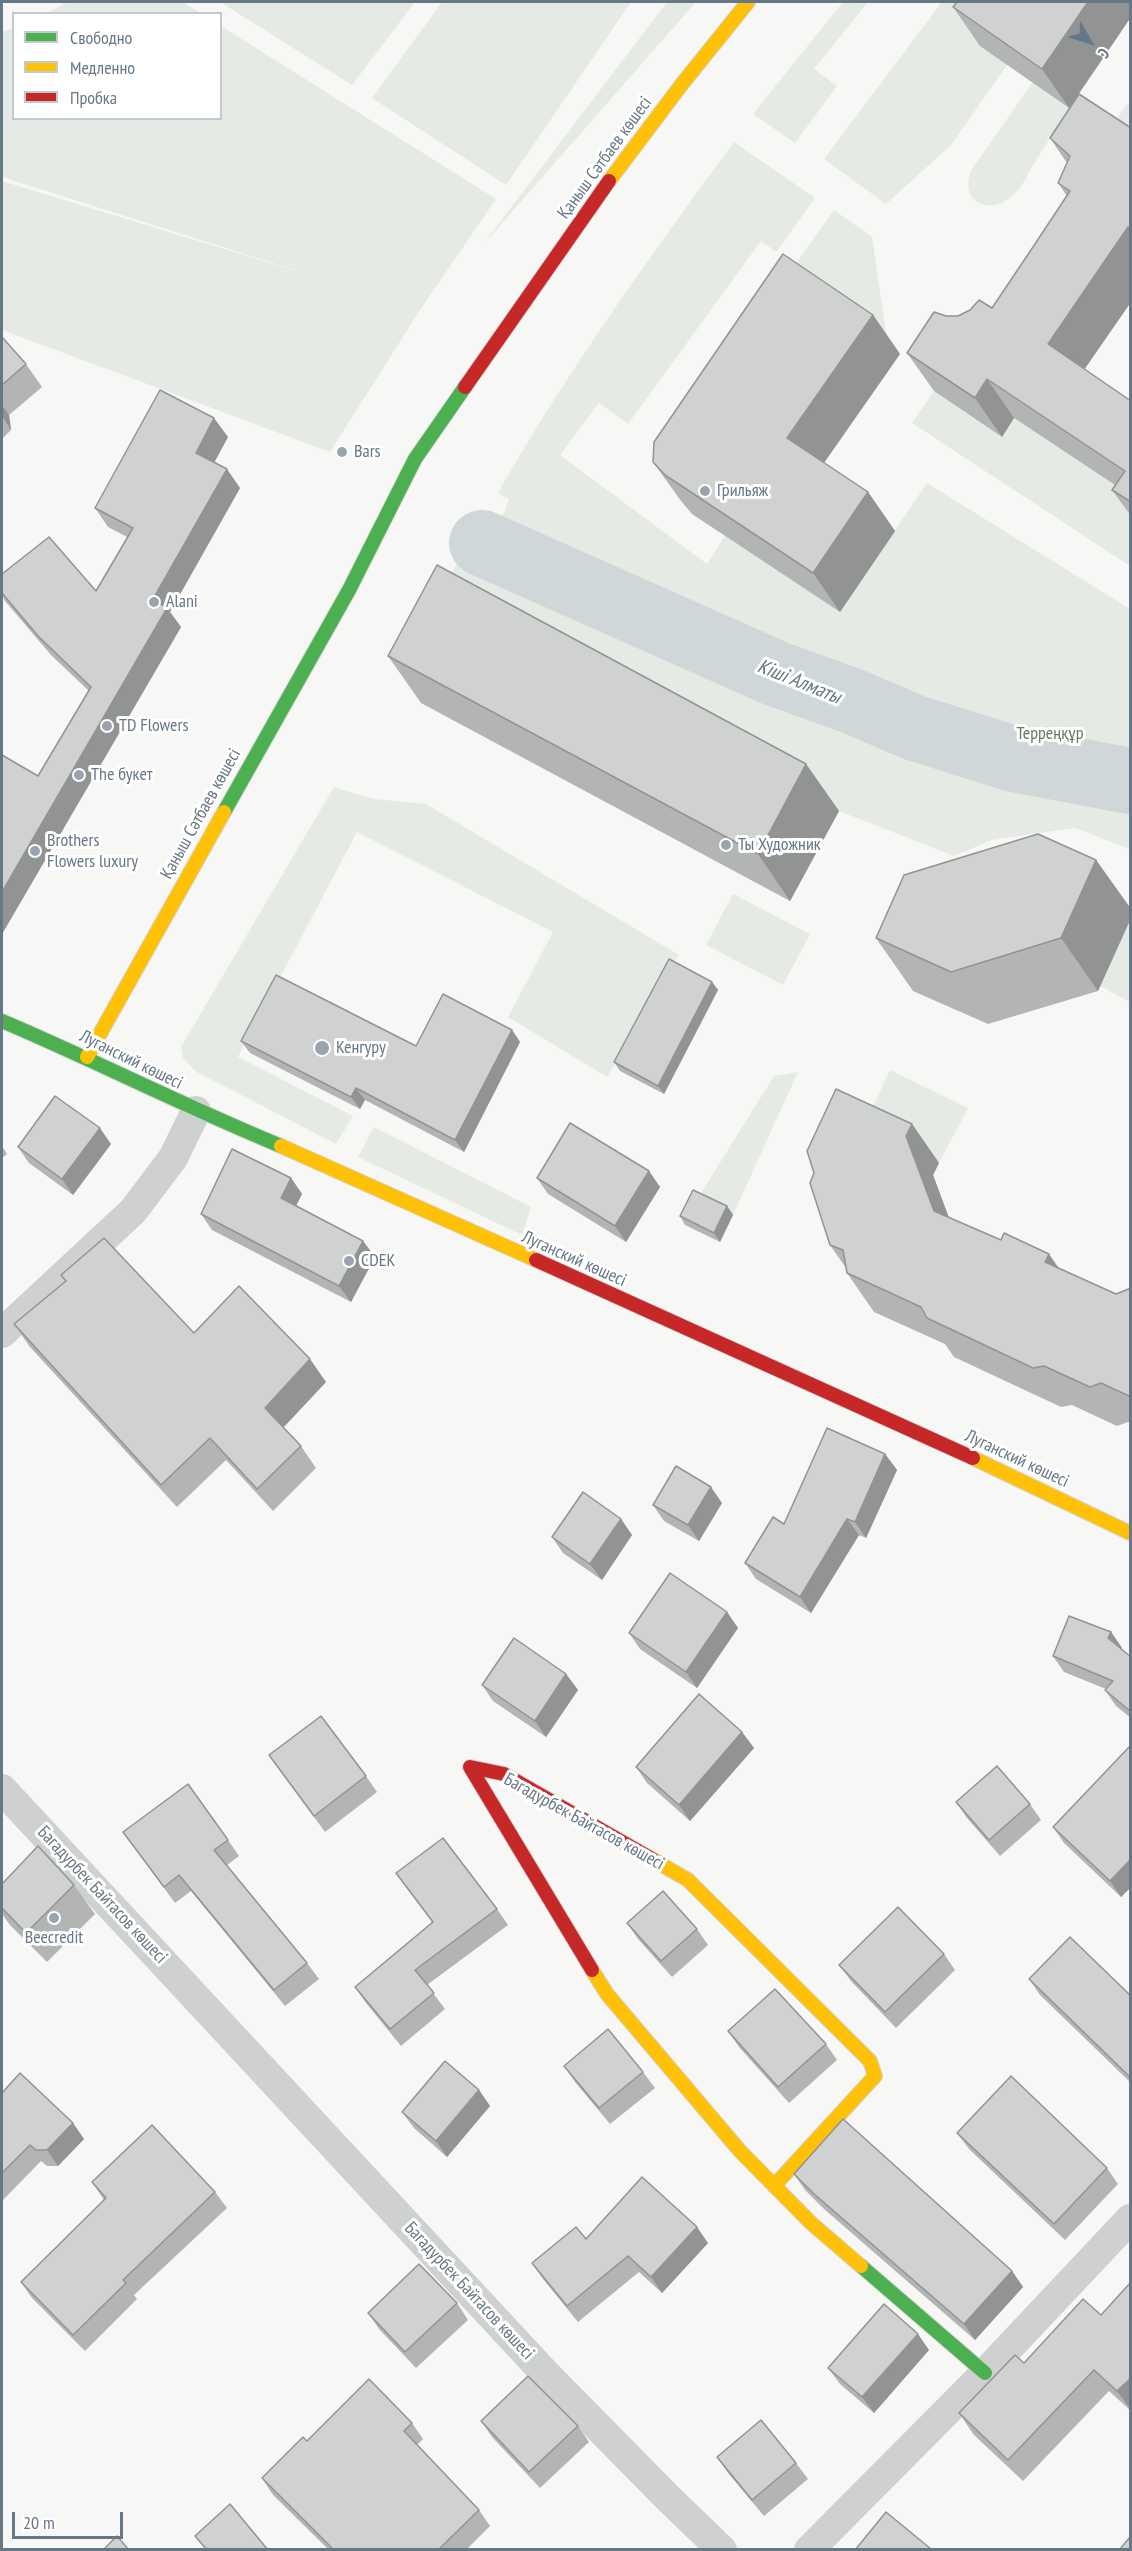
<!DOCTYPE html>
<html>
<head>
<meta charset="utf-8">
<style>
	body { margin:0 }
	#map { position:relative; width:1132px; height:2551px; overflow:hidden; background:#f7f7f6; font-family:"PT Sans Narrow",sans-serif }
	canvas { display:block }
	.frame { position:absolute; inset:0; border:3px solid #667887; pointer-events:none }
	.legend { position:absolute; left:12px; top:12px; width:210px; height:108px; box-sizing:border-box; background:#fff; border:2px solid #c2c9cf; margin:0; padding:8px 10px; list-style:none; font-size:18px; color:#667887 }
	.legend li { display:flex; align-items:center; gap:12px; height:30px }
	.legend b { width:30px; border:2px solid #c2c9cf }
	.north { position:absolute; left:1060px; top:12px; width:60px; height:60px; -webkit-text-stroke:4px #fff; paint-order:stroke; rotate:129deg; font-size:16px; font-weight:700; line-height:24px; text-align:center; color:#667887 }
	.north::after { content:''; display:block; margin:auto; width:21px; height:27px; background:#667887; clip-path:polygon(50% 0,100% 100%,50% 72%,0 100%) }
	.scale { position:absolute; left:12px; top:2512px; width:111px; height:27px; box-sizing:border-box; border:3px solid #667887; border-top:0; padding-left:8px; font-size:18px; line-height:21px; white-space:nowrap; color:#667887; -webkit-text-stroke:4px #fff; paint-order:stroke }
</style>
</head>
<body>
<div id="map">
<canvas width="1132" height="2551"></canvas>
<div class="frame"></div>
<ul class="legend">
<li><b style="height:8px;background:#4caf50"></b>Свободно</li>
<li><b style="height:8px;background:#ffc107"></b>Медленно</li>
<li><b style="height:8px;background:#c62828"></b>Пробка</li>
</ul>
<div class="north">С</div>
<div class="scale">20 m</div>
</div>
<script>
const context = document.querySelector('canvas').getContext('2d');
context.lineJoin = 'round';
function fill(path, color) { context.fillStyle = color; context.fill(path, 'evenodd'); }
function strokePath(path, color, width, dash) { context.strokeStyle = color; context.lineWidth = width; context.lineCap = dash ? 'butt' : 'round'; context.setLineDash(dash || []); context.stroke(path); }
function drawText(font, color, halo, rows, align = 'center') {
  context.font = font + ' "PT Sans Narrow",sans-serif'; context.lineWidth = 6; context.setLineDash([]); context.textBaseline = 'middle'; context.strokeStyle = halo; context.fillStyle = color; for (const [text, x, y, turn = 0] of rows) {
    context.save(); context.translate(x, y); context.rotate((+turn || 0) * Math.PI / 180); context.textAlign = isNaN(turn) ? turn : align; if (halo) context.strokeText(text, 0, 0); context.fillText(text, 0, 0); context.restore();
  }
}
const green = new Path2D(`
	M 68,2 L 182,2 L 201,13 L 47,13 Z
	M 220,2 L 415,2 L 352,85 Z
	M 442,2 L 631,2 L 506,185 L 372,98 Z
	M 667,2 L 696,2 L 481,247 Z
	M 843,2 L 868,2 L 814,69 L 837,86 L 795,143 L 753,114 Z
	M 942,2 L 1011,2 L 1007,65 L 951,145 L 886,204 L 824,159 Z
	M 221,26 L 496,199 L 420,310 L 330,452 L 2,330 L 2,181 L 336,283 L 2,177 L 2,32 L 13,28 L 14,118 L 220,118 Z
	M 1033,82 L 1069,108 C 1057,127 1044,147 1032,167 C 1027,176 1022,187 1014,194 C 991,218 957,202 972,169 Z
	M 1127,104 L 1130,106 L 1130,149 L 1107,133 Z
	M 734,142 L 815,198 L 776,252 L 761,241 L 628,424 L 599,403 L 560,455 L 707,564 L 725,536 L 840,611 L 927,483 L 1130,609 L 1130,849 L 1075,828 L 992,840 L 954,856 L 839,811 L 439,596 L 464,551 L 486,560 L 509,499 L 498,493 C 568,370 650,256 734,142 Z
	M 834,210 L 872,237 L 888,346 L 795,265 Z
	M 934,391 L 1002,437 L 1014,418 L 1130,495 L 1130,566 L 912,423 Z
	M 334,787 L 374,799 L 426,804 L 679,955 L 607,1077 L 508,1017 L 553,932 L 357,832 L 238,1057 L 353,1116 L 336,1144 L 195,1071 L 183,1058 L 181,1047 Z
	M 733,894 L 810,934 L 783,985 L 706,945 Z
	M 1130,918 L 1130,1002 L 1100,986 Z
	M 890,1070 L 968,1108 L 939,1163 L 863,1128 Z
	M 798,1072 L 733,1215 L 698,1198 L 774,1076 Z
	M 374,1127 L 531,1207 L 522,1235 L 358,1157 Z`);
const river = new Path2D(`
	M 482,543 L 777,674 L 852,701 L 915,728 L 1014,759 L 1130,781`);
const street = new Path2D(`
	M 2,1333 L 133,1211 L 173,1158 L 196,1111
	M 2,1789 L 543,2371 L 667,2497 L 722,2550
	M 809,2550 L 985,2373 L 1130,2219`);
const fast = new Path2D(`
	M 224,812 L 349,590 L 415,459 L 465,387
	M 2,1021 C 96,1061 186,1107 281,1146
	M 861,2266 L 985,2373`);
const slow = new Path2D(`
	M 609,181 L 682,84 L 748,2
	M 87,1057 L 224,812
	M 281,1146 L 536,1260
	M 973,1458 L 1130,1533
	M 652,1859 L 688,1880 L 870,2061 L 875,2076 L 774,2186
	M 592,1970 L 607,1994 L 740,2151 L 811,2223 L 861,2266`);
const jam = new Path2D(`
	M 465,387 L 609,181
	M 536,1260 L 973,1458
	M 592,1970 L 470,1767 L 504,1774 L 652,1859`);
const wall = new Path2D(`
	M 1131,2 L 1131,17 L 1069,108 L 980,46 L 953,7 Z
	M 1131,128 L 1131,302 L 1084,369 L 1131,401 L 1131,516 L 1112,490 L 1115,485 L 1014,418 L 1002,437 L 934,391 L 907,353 L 946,316 L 958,316 L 992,308 L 1067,196 L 1058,183 L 1067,163 L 1050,138 Z
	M 873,315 L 900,354 L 824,463 L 868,492 L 895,531 L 840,612 L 692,514 L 681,501 L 653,462 Z
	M 2,337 L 26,364 L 42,387 L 9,415 L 11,430 L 2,439 Z
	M 228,437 L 214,463 L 240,488 L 170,612 L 181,627 L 2,934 L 2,755 L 38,776 L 89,691 L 51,655 L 5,601 L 2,595 L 2,574 L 96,591 L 127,537 L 108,527 L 95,508 Z
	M 388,656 L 806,764 L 839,811 L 790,901 L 421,703 Z
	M 1096,860 L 1131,909 L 1131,918 L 1098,991 L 988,1024 L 913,991 L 876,938 Z
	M 712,982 L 718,990 L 664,1094 L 620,1071 L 614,1062 Z
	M 512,1030 L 520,1042 L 464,1152 L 365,1100 L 360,1109 L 250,1053 L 241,1041 L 416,1046 Z
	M 912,1124 L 939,1163 L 933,1175 L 949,1218 L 1116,1294 L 1131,1288 L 1131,1423 L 1128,1422 L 1117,1426 L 1072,1405 L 1061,1407 L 954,1357 L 945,1344 L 874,1312 L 847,1273 L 846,1268 L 830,1245 Z
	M 111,1144 L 73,1195 L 29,1163 L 18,1147 Z
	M 2,1146 L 7,1154 L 2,1158 Z
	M 649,1171 L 660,1187 L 626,1242 L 548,1194 L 537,1178 Z
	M 291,1178 L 302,1194 L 296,1205 L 363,1241 L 375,1257 L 351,1302 L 212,1230 L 201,1214 Z
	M 727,1206 L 733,1215 L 720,1242 L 685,1225 L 680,1216 Z
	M 61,1275 L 194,1333 L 326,1382 L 283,1428 L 301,1446 L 316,1468 L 273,1511 L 226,1460 L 177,1507 L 30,1347 L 14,1324 L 66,1281 Z
	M 885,1454 L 897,1470 L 866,1538 L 859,1535 L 811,1613 L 756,1579 L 745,1563 L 784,1524 Z
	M 722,1503 L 699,1541 L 664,1521 L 653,1505 Z
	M 621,1519 L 632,1535 L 602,1580 L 563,1553 L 552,1537 Z
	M 727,1612 L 738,1628 L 697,1688 L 640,1649 L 629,1633 Z
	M 1111,1632 L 1122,1648 L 1121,1650 L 1131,1657 L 1131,1718 L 1116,1706 L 1105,1690 L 1106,1689 L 1064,1672 L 1053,1656 Z
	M 566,1674 L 578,1690 L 546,1737 L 493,1701 L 482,1685 Z
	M 742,1732 L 754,1748 L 690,1821 L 647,1783 L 636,1767 Z
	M 1131,1745 L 1131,1887 L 1121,1897 L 1064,1843 L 1053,1827 Z
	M 269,1755 L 366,1776 L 377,1792 L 325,1832 Z
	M 956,1802 L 1030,1804 L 1041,1820 L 1000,1856 L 967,1818 Z
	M 123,1832 L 228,1840 L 239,1856 L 227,1865 L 307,1963 L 319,1979 L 285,2006 L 191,1891 L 175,1903 Z
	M 396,1873 L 497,1909 L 508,1925 L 427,1985 L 445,2009 L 401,2046 L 366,2003 L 355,1987 L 432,1922 Z
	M 2,1884 L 74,1885 L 95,1914 L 47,1962 L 10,1925 L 2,1914 Z
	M 627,1923 L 697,1929 L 708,1945 L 672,1977 L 638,1939 Z
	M 944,1954 L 955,1970 L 896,2028 L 851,1981 L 839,1965 Z
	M 1029,1979 L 1131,1996 L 1131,2083 L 1040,1995 Z
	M 728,2031 L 826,2044 L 837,2060 L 789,2103 L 739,2047 Z
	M 564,2066 L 643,2072 L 655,2088 L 610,2124 L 575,2082 Z
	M 479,2090 L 490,2106 L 447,2157 L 414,2128 L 402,2112 Z
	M 2,2093 L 73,2123 L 84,2139 L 58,2166 L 47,2166 L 41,2161 L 2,2201 Z
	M 957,2133 L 1107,2168 L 1118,2184 L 1065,2240 L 969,2149 Z
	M 794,2174 L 1012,2271 L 1023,2287 L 975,2340 L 824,2209 L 805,2190 Z
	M 92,2182 L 215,2192 L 227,2208 L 134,2295 L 137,2299 L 85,2351 L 32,2298 L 21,2282 L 104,2200 Z
	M 586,2239 L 708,2243 L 662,2293 L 639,2272 L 578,2322 L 543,2279 L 532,2263 Z
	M 1131,2282 L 1131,2411 L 1109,2391 L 1023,2481 L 974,2435 L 959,2413 L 1024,2363 L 1101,2315 Z
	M 457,2303 L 468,2320 L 416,2368 L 379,2329 L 368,2313 Z
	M 929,2350 L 874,2413 L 840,2384 L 828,2368 Z
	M 481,2421 L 578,2426 L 589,2442 L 540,2488 L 492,2437 Z
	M 412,2423 L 423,2439 L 417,2445 L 479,2510 L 490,2526 L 466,2550 L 329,2550 L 273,2495 L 262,2478 L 307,2441 Z
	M 717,2457 L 796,2463 L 808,2479 L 764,2516 L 728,2473 Z`);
const shadedWall = new Path2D(`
	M 1088,2 L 1131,2 L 1131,17 L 1069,108 L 1042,69 Z
	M 1128,227 L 1131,230 L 1131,302 L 1075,383 L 1048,344 Z
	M 873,315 L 900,354 L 814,477 L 787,438 Z
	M 987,379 L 1014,418 L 1002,437 L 975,398 Z
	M 2,405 L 9,415 L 11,430 L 2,416 Z
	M 214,418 L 228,437 L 209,472 L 196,453 Z
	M 227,469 L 240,488 L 170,612 L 181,627 L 2,934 L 2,892 L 153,599 Z
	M 868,492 L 895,531 L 840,612 L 813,573 Z
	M 806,764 L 839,811 L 790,901 L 758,854 Z
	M 1096,860 L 1131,909 L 1131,918 L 1098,991 L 1061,938 Z
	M 712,982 L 718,990 L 664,1094 L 658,1086 Z
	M 512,1030 L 520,1042 L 464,1152 L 455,1140 Z
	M 356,1088 L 365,1100 L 360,1109 L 351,1097 Z
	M 912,1124 L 939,1163 L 933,1175 L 961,1250 L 934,1211 L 906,1136 Z
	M 100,1128 L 111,1144 L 73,1195 L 62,1179 Z
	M 649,1171 L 660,1187 L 626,1242 L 615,1226 Z
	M 291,1178 L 302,1194 L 292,1214 L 281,1198 Z
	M 727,1206 L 733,1215 L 720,1242 L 714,1233 Z
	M 363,1241 L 375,1257 L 351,1302 L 339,1286 Z
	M 1049,1254 L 1076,1293 L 1045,1262 Z
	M 310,1359 L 326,1382 L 280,1431 L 265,1408 Z
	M 885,1454 L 897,1470 L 866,1538 L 855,1522 Z
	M 711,1487 L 722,1503 L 699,1541 L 688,1525 Z
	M 621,1519 L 632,1535 L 602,1580 L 590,1564 Z
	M 847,1519 L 859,1535 L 811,1613 L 800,1597 Z
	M 727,1612 L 738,1628 L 697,1688 L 686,1672 Z
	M 1111,1632 L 1122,1648 L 1119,1654 L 1108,1638 Z
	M 566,1674 L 578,1690 L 546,1737 L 535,1721 Z
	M 742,1732 L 754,1748 L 690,1821 L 679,1805 Z
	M 1131,1859 L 1131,1887 L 1121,1897 L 1110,1881 Z
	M 479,2090 L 490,2106 L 447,2157 L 436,2141 Z
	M 73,2123 L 84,2139 L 58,2166 L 47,2150 Z
	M 697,2227 L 708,2243 L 662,2293 L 651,2277 Z
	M 1012,2271 L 1023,2287 L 975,2340 L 964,2324 Z
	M 918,2334 L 929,2350 L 874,2413 L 862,2397 Z
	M 1130,2377 L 1131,2378 L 1131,2410 L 1117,2391 Z`);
const building = new Path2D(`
	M 957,2 L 1088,2 L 1042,69 L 953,7 Z
	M 1079,94 L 1131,128 L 1131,228 L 1128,227 L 1048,344 L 1131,401 L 1131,502 L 1112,490 L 1125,471 L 987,379 L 975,398 L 907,353 L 934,312 L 946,316 L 958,316 L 970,310 L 979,300 L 992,308 L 1031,250 L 1070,191 L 1058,183 L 1070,156 L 1050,138 Z
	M 783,254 L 873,315 L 787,438 L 868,492 L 813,573 L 665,475 L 653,462 L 654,442 Z
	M 2,337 L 26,364 L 2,385 Z
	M 160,390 L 214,418 L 196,453 L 227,469 L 153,599 L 167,608 L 2,892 L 2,755 L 38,776 L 91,687 L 38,636 L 2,593 L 2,574 L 49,537 L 96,591 L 133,528 L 95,508 Z
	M 437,565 L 806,764 L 758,854 L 388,656 Z
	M 1038,834 L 1096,860 L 1061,938 L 951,972 L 876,938 L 904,875 Z
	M 669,959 L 712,982 L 658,1086 L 614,1062 Z
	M 276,975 L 416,1046 L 443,994 L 512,1030 L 455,1140 L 356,1088 L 351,1097 L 241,1041 Z
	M 836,1089 L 912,1124 L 906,1136 L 934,1211 L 1001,1240 L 1004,1233 L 1049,1254 L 1045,1262 L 1116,1294 L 1131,1288 L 1131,1395 L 1129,1396 L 1101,1383 L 1090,1387 L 1044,1366 L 1033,1368 L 927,1318 L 921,1307 L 847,1273 L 843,1250 L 830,1245 L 810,1183 L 814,1173 L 807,1151 Z
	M 55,1096 L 100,1128 L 62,1179 L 18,1147 Z
	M 570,1123 L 649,1171 L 615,1226 L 537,1178 Z
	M 232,1149 L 291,1178 L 281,1198 L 363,1241 L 339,1286 L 201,1214 Z
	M 693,1190 L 727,1206 L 714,1233 L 680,1216 Z
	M 104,1238 L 194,1333 L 239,1286 L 310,1359 L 265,1408 L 301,1446 L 257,1489 L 210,1438 L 161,1485 L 14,1324 L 66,1281 L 61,1275 Z
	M 827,1428 L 885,1454 L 855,1522 L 847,1519 L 800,1597 L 745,1563 L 773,1517 L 784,1524 Z
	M 676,1466 L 711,1487 L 688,1525 L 653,1505 Z
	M 583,1492 L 621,1519 L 590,1564 L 552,1537 Z
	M 670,1573 L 727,1612 L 686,1672 L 629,1633 Z
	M 1069,1616 L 1111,1632 L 1108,1638 L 1131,1657 L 1131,1712 L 1105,1690 L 1113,1681 L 1053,1656 Z
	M 514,1638 L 566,1674 L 535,1721 L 482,1685 Z
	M 699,1694 L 742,1732 L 679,1805 L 636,1767 Z
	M 321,1716 L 366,1776 L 314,1816 L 269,1755 Z
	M 1131,1745 L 1131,1859 L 1110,1881 L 1053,1827 Z
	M 997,1766 L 1030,1804 L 989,1840 L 956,1802 Z
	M 188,1784 L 228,1840 L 214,1850 L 307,1963 L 274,1990 L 179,1875 L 164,1887 L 123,1832 Z
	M 443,1838 L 497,1909 L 415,1970 L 434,1993 L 390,2029 L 355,1987 L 433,1922 L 396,1873 Z
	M 38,1846 L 74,1885 L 26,1933 L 2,1908 L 2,1884 Z
	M 663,1891 L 697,1929 L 661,1961 L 627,1923 Z
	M 898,1907 L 944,1954 L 885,2012 L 839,1965 Z
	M 1070,1937 L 1131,1996 L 1131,2078 L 1029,1979 Z
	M 775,1989 L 826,2044 L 778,2087 L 728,2031 Z
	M 608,2029 L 643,2072 L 599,2108 L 564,2066 Z
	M 445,2061 L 479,2090 L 436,2141 L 402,2112 Z
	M 20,2073 L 73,2123 L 47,2150 L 36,2150 L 30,2145 L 2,2173 L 2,2093 Z
	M 1011,2076 L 1107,2168 L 1054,2224 L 957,2133 Z
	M 843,2119 L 1012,2271 L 964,2324 L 813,2193 L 794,2174 Z
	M 152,2125 L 215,2192 L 123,2280 L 126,2283 L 73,2335 L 21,2282 L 106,2198 L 92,2182 Z
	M 642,2177 L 697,2227 L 651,2277 L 628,2256 L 567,2306 L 532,2263 L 576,2227 L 586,2239 Z
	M 419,2264 L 457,2303 L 405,2352 L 368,2313 Z
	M 1131,2282 L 1131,2378 L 1117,2391 L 1094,2370 L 1008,2460 L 959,2413 L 1015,2355 L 1024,2363 L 1083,2299 L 1101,2315 Z
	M 884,2304 L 918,2334 L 862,2397 L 828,2368 Z
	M 528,2376 L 578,2426 L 529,2472 L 481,2421 Z
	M 369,2379 L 412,2423 L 404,2431 L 479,2510 L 438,2550 L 334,2550 L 262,2478 L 303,2437 L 307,2441 Z
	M 761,2420 L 796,2463 L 752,2500 L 717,2457 Z
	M 230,2504 L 268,2550 L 207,2550 L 195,2536 Z
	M 886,2512 L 931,2549 L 931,2550 L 855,2550 Z
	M 117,2536 L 129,2550 L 103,2550 Z
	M 1131,2536 L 1131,2550 L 1119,2550 Z`);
const markers = [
	[342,452,6,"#99a4ae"],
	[705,491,6,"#99a4ae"],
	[154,602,6,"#99a4ae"],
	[107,726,6,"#99a4ae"],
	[79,775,6,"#99a4ae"],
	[726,845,6,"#99a4ae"],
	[35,851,6,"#99a4ae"],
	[322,1048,8,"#99a4ae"],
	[349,1261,6,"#99a4ae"],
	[54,1918,6,"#99a4ae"]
];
const streetNames = [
	["Қаныш Сәтбаев көшесі",605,158,-54],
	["Қаныш Сәтбаев көшесі",201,814,-61],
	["Луганский көшесі",131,1060,26],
	["Луганский көшесі",574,1259,24],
	["Луганский көшесі",1017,1459,25],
	["Багадурбек Байтасов көшесі",584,1822,29],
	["Багадурбек Байтасов көшесі",102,1895,47],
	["Багадурбек Байтасов көшесі",469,2291,47]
];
const poiNames = [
	["Bars",354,452],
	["Грильяж",717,491],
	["Alani",166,602],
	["TD Flowers",119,726],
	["The букет",91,775],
	["Brothers",47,841],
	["Flowers luxury",47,862],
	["Ты Художник",738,845],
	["Кенгуру",336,1048],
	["CDEK",361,1261],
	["Beecredit",54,1938,"center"]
];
const parkNames = [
	["Терреңқұр",1050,734]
];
const waterNames = [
	["Кіші Алматы",799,682,22]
];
fill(green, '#e6eae4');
strokePath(river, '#cfd7d9', 66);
strokePath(fast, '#d4d5d6', 16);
strokePath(slow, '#d4d5d6', 16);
strokePath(jam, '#d4d5d6', 16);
strokePath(street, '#cfd1d1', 30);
strokePath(fast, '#4caf50', 14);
strokePath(slow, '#ffc107', 14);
strokePath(jam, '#c62828', 14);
fill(wall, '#b3b5b5');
fill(shadedWall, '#929393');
fill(building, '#d0d2d2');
strokePath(building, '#929393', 1.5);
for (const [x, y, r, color] of markers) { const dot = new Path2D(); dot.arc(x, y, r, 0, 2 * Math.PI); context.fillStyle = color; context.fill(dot); strokePath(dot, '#fff', 2); }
drawText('18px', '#667887', '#fff', streetNames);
drawText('18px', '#667887', '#fff', poiNames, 'left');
drawText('18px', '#667961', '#fff', parkNames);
drawText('italic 20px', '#637982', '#fff', waterNames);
</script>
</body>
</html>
